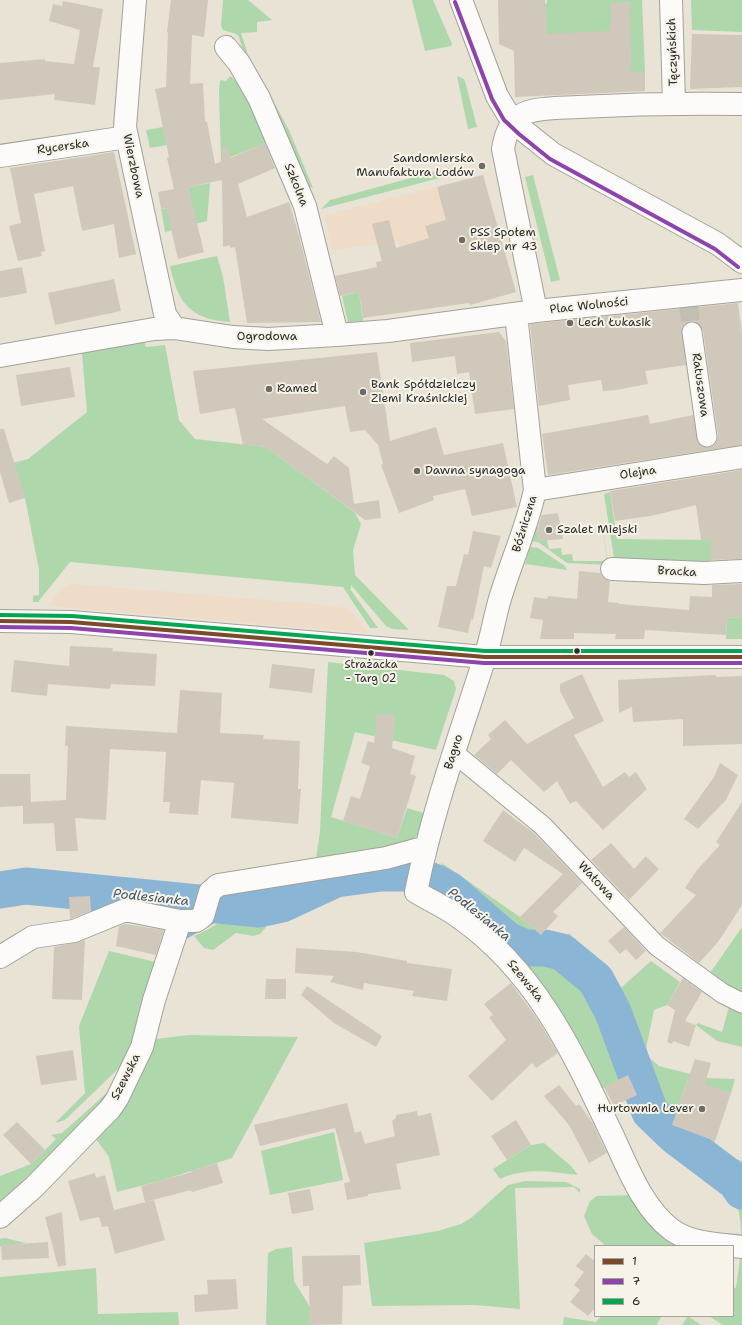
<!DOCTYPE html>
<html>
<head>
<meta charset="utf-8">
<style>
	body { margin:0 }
	#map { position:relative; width:742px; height:1325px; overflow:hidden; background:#e8e3d5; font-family:"Shantell Sans",sans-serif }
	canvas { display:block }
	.legend { position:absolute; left:594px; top:1245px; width:140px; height:72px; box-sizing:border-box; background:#f7f3e8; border:1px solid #a5a39c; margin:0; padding:5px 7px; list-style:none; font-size:12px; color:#2b2b2b }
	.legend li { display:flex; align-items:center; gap:8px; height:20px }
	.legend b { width:20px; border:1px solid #a5a39c }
</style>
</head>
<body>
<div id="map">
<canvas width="742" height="1325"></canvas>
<ul class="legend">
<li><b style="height:5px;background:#7a4b2a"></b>1</li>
<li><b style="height:5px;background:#8e44ad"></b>7</li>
<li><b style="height:5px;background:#00a651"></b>6</li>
</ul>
</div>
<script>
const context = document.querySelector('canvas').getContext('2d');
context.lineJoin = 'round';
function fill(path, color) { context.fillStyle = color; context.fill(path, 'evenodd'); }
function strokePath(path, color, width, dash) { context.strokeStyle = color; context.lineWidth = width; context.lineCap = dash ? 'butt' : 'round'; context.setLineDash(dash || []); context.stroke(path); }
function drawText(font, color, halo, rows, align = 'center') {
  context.font = font + ' "Shantell Sans",sans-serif'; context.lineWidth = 4; context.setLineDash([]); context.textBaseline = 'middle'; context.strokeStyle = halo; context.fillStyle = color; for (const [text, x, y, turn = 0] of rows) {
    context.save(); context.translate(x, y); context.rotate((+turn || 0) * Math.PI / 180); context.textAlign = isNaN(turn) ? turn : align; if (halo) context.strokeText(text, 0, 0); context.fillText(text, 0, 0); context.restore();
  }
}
const built = new Path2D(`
	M 483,175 L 516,292 L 470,305 L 469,302 L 401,253 L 399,241 L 332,250 L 325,215 Z
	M 71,584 L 327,605 L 348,609 L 364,627 L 367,633 L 49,606 L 60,590 Z`);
const green = new Path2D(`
	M 223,0 L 248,0 L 272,20 L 257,22 L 257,32 L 241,33 L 252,67 L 269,93 L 289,130 L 313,188 L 307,186 L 247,65 L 239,37 L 236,34 L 223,30 L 221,25 Z
	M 412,0 L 433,0 L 452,44 L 451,46 L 425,51 Z
	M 547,0 L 642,0 L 645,72 L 631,72 L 629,2 L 610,4 L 610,31 L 535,51 L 545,4 L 547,3 Z
	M 691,0 L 742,0 L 742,32 L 692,30 Z
	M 230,76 C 241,81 261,130 266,143 L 221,161 L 219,91 L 220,80 L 226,81 Z
	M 457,76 L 464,79 L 466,85 L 477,127 L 468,129 Z
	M 163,127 L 167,145 L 150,148 L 146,130 Z
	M 454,168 L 470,170 L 321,209 L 330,200 L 444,169 Z
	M 533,175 L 560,280 L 551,282 L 525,177 Z
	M 210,183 L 207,221 L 165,232 L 161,209 L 192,204 L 188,187 Z
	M 217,256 L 223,277 L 230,322 C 190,319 178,303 170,266 Z
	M 359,292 L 363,321 L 348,322 L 342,296 Z
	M 144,341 L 146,347 L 165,345 L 179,420 L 195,439 L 266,447 L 355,513 L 361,524 L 353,550 L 355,575 L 409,630 L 393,629 L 386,626 L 351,585 L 351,588 L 350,589 L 378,628 L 370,628 L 343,587 L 70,562 L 38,602 L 33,602 L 33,596 L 39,595 L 39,570 L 25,498 L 13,463 L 28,459 L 87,412 L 82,353 Z
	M 610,492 L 617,539 L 711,540 L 711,567 L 615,565 L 604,494 Z
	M 598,494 L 608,565 L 567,563 L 538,542 L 530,541 L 536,520 L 539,540 L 547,540 L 549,549 L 561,548 L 562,555 L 572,554 L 573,561 L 607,561 Z
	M 530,547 L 538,548 L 565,566 L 567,570 L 525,564 Z
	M 742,617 L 742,639 L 726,639 L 727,618 Z
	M 328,662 L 444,675 L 454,681 L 456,689 L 436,750 L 355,732 L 331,817 L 397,838 L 407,808 L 427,814 L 419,832 L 412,842 L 316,860 L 320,831 Z
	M 414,857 L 410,877 L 328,887 L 312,894 L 277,915 L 260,934 L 253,936 L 236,933 L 213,950 L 204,948 L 194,936 C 206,931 225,923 226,907 L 217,905 C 225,888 238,892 255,891 L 255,906 C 275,906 294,894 312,886 L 308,879 Z
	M 442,863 L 520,917 L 541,935 L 559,943 L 569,933 L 601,970 L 598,973 L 613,995 L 651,961 L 680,982 L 667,1005 L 654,1010 L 645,1054 L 659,1066 L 706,1078 L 735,1079 L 731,1093 L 688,1079 L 672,1125 L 715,1141 L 712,1150 L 742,1161 L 742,1235 L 739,1240 L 709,1237 L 686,1227 L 706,1232 L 741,1234 C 742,1182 707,1177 676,1146 C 667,1136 657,1127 649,1116 C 640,1105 634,1088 628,1075 L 600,1090 L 569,1036 L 434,891 Z
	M 61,878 L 93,880 L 201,896 L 194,913 L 95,915 L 95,895 L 25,892 L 0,897 L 0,882 L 8,879 Z
	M 742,927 L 742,999 L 708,976 Z
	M 109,951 L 160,963 L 137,1046 L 119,1068 L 65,1120 L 55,1123 L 85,1093 L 79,1026 Z
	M 730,1003 L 742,1007 L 742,1047 L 717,1041 L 696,1025 L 698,1023 L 722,1032 Z
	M 189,1035 L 298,1037 L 232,1158 L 163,1180 L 117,1192 L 109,1157 L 93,1135 L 155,1039 Z
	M 120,1081 L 112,1096 L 0,1211 L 0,1176 L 31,1164 L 56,1139 L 51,1135 L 62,1133 Z
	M 334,1132 L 343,1180 L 270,1195 L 261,1151 Z
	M 544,1143 L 571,1166 L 578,1175 C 551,1172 525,1167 500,1179 L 493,1169 L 531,1145 Z
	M 525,1181 L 566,1182 L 580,1189 L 580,1193 L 574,1187 L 515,1188 L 520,1309 L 475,1305 L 372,1306 L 364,1243 L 438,1231 L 461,1224 L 471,1218 L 508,1185 Z
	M 635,1195 L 686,1246 L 606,1246 L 592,1234 L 584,1216 L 590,1201 L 597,1196 Z
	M 5,1238 L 26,1243 L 0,1247 L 0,1239 Z
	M 292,1247 L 294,1281 L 310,1307 L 310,1325 L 266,1325 L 268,1253 L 276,1249 Z
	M 740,1259 L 742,1259 L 742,1325 L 723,1325 L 709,1316 L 733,1316 L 733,1287 L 736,1288 Z
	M 96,1268 L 98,1314 L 178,1312 L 179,1325 L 0,1325 L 0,1277 Z
	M 601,1316 L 662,1316 L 657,1324 L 658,1325 L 563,1325 L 564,1317 L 596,1322 Z
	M 688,1316 L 701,1325 L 682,1325 Z`);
const stream = new Path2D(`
	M 184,937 L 212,921 L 223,906`);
const river = new Path2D(`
	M 0,890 L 26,886 L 259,909 L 282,904 L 336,879 L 381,873 L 411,873 L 436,883 L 449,890 L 507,940 L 525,948 L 545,948 L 562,952 L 596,980 L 613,1012 L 650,1112 L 675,1136 L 736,1182 L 742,1191`);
const building = new Path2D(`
	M 171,0 L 208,0 L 204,37 L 192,35 L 190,84 L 203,83 L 205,122 L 207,121 L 215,164 L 222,161 L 222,147 L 227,146 L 231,158 L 265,143 L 275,168 L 238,184 L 247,217 L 289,202 L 298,232 L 321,322 L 247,323 L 235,247 L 230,248 L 230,245 L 223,247 L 222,180 L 188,187 L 204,252 L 178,259 L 166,208 L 161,209 L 158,192 L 174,189 L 167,158 L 169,157 L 155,89 L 166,87 L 168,32 L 167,32 Z
	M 498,0 L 545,0 L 547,34 L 610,31 L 610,3 L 630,2 L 631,72 L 645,72 L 645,91 L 515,97 L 514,51 L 499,44 Z
	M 63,1 L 103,9 L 93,67 L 100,67 L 95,105 L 54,100 L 55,94 L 0,100 L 0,63 L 45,59 L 45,61 L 74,64 L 80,30 L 49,21 L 53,4 L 62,6 Z
	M 692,34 L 742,35 L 742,87 L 690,89 Z
	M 114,152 L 136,254 L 119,258 L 114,224 L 82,231 L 73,186 L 34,194 L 45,251 L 41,252 L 42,256 L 18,261 L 9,226 L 21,223 L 10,168 Z
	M 483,175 L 516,292 L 470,305 L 469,303 L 363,318 L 359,292 L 340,296 L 335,276 L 377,267 L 376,262 L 382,261 L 372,224 L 389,220 L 396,248 L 429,238 L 425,226 L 446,220 L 437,187 Z
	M 22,267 L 27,293 L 0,298 L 0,271 Z
	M 114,279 L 121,311 L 55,325 L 48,293 Z
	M 738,303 L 742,333 L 742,445 L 548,475 L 542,434 L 648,415 L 650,424 L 693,415 L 699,444 L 703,447 L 713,446 L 717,441 L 718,435 L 703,330 L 696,322 L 691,321 L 686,323 L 682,328 L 686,365 L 645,371 L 648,384 L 616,390 L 603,391 L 601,380 L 568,385 L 570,400 L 539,406 L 530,324 Z
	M 499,332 L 506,341 L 514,409 L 475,414 L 469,372 L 457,374 L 455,356 L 412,362 L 410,343 Z
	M 377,352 L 390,441 L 436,427 L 444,455 L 503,443 L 517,507 L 472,516 L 465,489 L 433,496 L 434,500 L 399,513 L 381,465 L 383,464 L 378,445 L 365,430 L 350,432 L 345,406 L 262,419 L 327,464 L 334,456 L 349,468 L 354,504 L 379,500 L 381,518 L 365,520 L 266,447 L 243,445 L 235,408 L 200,414 L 193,371 Z
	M 70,367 L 75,397 L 21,406 L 16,375 Z
	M 0,429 L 4,429 L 25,498 L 9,503 L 0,472 Z
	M 742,470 L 742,559 L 711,560 L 711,540 L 701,540 L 696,505 L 651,516 L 615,521 L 610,491 Z
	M 558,513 L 563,539 L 539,541 L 537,529 L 542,515 Z
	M 473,531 L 501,536 L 491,568 L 484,566 L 473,620 L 471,619 L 468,633 L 438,627 L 447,586 L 456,586 L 464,554 L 468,555 Z
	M 579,571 L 600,573 L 605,579 L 610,581 L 608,602 L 619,603 L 619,604 L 689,610 L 690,596 L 712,597 L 712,585 L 742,584 L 742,617 L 727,618 L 726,635 L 645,630 L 644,639 L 615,639 L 616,634 L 574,633 L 574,639 L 540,639 L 543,620 L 530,618 L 534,597 L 547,599 L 548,596 L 577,599 Z
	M 70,646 L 113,648 L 112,651 L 157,654 L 155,686 L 111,684 L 110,689 L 48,684 L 47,696 L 11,692 L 14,660 L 69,666 Z
	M 272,664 L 315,669 L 312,693 L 269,688 Z
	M 582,674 L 604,721 L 574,735 L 603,787 L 625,772 L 629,777 L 636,772 L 647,789 L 603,830 L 576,801 L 570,804 L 557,781 L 544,792 L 511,760 L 497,774 L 474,755 L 491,739 L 488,735 L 505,720 L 527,744 L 574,718 L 560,691 L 560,684 Z
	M 716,675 L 716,677 L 742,676 L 742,744 L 683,746 L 683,719 L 633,722 L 632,707 L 619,713 L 618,680 Z
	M 180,690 L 222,693 L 220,733 L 264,735 L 263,739 L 300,741 L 298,789 L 301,789 L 298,824 L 231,818 L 234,783 L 201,780 L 198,815 L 169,813 L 170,802 L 163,802 L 166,752 L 110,749 L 106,820 L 75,818 L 78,851 L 56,851 L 54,823 L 23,824 L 23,806 L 0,807 L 0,774 L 30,774 L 31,802 L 66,800 L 68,746 L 65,746 L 66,726 L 177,733 Z
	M 377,714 L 395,715 L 392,748 L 415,756 L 410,774 L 416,776 L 397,838 L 343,821 L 351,796 L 360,799 L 370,766 L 361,763 L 368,741 L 374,743 Z
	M 720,763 L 738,775 L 726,800 L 698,829 L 684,819 L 714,777 Z
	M 742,802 L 742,905 L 718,942 L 699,963 L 660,933 L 696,895 L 685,888 L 697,870 L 720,845 L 716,842 Z
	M 503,810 L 535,834 L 582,883 L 553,912 L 558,916 L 541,935 L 520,917 L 563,874 L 524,848 L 515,862 L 483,841 Z
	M 611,843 L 634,869 L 646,856 L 659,869 L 629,900 L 591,860 Z
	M 90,896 L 91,911 L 70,919 L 69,897 Z
	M 125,924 L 164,930 L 156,955 L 116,946 L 119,926 Z
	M 624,927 L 646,951 L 636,960 L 626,949 L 620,954 L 608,941 Z
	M 85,940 L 82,1000 L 52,999 L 54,947 Z
	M 296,948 L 357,952 L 407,961 L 407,963 L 452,969 L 447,1001 L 412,996 L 414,991 L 364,983 L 363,990 L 330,982 L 334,976 L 295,973 Z
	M 683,978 L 702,992 L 685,1021 L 696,1025 L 689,1047 L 673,1041 L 672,1044 L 667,1042 L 675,1010 L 667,1005 Z
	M 266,979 L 286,979 L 286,999 L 265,999 Z
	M 511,983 L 538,1020 L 558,1053 L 536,1068 L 532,1063 L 492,1101 L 468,1076 L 506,1040 L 489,1017 L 493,1015 L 484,1004 Z
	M 307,986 L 382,1036 L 376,1047 L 334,1023 L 301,995 Z
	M 73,1050 L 77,1080 L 41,1085 L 36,1056 Z
	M 695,1059 L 711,1063 L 705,1084 L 731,1093 L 715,1141 L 672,1125 Z
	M 628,1075 L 637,1095 L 614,1106 L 604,1087 Z
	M 559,1085 L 576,1106 L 579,1104 L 592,1122 L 607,1153 L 589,1163 L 569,1125 L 544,1096 Z
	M 347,1103 L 355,1133 L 361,1131 L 365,1144 L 395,1136 L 392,1121 L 396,1118 L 396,1115 L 417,1111 L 418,1116 L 431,1113 L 440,1155 L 396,1164 L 401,1189 L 368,1194 L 368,1196 L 347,1200 L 344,1183 L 350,1182 L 335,1128 L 260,1146 L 254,1125 Z
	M 516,1120 L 531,1145 L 507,1160 L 491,1136 Z
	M 17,1122 L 45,1150 L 31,1164 L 3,1135 Z
	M 217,1163 L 223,1183 L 192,1192 L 191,1190 L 145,1202 L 141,1186 L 192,1172 L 191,1171 Z
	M 95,1173 L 96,1178 L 105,1175 L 114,1210 L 154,1200 L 165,1240 L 115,1254 L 108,1226 L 102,1227 L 99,1217 L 80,1221 L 68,1181 Z
	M 310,1189 L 314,1210 L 292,1214 L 288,1193 Z
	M 62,1212 L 66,1265 L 58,1267 L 45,1217 Z
	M 48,1242 L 49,1258 L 2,1260 L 1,1245 Z
	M 586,1254 L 593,1260 L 595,1258 L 595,1308 L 588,1316 L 570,1302 L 580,1290 L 574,1285 L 584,1272 L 576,1266 Z
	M 360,1255 L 361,1285 L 343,1286 L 342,1324 L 310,1325 L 309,1286 L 303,1286 L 302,1256 Z
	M 236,1279 L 238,1309 L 195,1312 L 194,1295 L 208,1294 L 207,1280 Z`);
const pedestrianTunnel = new Path2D(`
	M 688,302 L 692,332`);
const pedestrian = new Path2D(`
	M 692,332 L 707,437
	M 452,755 L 459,757 L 543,826 L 657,946 L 722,993 L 742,1003`);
const minor = new Path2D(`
	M 135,0 L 125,127 L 165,314 L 174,328
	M 671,0 L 674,103
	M 226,47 L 239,63 L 259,98 L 305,206 L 337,335
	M 0,156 L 127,137
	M 536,311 L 503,149 C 505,136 510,122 521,115 C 534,107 563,108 578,107 C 633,104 687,103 742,104
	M 516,314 L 535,490 C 527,528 510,564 499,602 C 494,620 491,639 485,657 C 460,735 432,812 416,892 C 431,901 447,908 460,918 C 535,971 571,1048 609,1128 C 626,1162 640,1206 672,1230 C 692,1244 719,1244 742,1247
	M 0,356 L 154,329 L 174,328 L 233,337 L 268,339 L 337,335 L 388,331 L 536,311 L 742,290
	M 535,490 L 742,457
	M 612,569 L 704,573 L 742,571
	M 0,957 L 33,937 L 74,931 L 123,911 L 130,911 L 180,921 L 196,921 L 203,916 L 210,892 L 218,885 L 386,858 L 426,847
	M 0,1217 L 34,1187 L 110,1109 L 117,1099 L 142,1047 L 154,1000 L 180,921`);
const tertiary = new Path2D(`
	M 461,0 L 497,96 L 509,116 L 523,130 L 553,154 L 718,244 L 742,262
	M 0,621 L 71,622 L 485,657 L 742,657`);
const bus1 = new Path2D(`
	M 0,621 L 71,622 L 485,657 L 742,657`);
const bus2 = new Path2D(`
	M 455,2 L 492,99 L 504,120 L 519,134 L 550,159 L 715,249 L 738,267
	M 0,627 L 71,628 L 484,663 L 742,663`);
const bus3 = new Path2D(`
	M 0,615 L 72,616 L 485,651 L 742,651`);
const markers = [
	[482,166,4,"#6d6b66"],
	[462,240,4,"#6d6b66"],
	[570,323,4,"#6d6b66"],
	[269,389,4,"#6d6b66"],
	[363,392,4,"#6d6b66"],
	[417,471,4,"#6d6b66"],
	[549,530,4,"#6d6b66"],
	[577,651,3.5,"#2b2b2b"],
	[371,653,3.5,"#2b2b2b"],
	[702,1109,4,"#6d6b66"]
];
const busNames = [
	["Strażacka",371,665],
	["- Targ 02",371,679]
];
const streetNames = [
	["Tęczyńskich",673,52,-92],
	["Rycerska",63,147,-8],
	["Wierzbowa",133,166,78],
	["Szkolna",296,185,68],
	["Plac Wolności",589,306,-6],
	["Ogrodowa",267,337],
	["Ratuszowa",700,385,82],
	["Olejna",638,473,-9],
	["Bóźniczna",525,524,-73],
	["Bracka",677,572,3],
	["Bagno",454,752,-72],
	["Wałowa",596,881,47],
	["Szewska",525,981,51],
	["Szewska",126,1077,-63]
];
const poiNames = [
	["Sandomierska",474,159,"right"],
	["Manufaktura Lodów",474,173,"right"],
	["PSS Społem",470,233],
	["Sklep nr 43",470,247],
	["Lech Łukasik",578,323],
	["Bank Spółdzielczy",371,385],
	["Ziemi Kraśnickiej",371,399],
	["Ramed",277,389],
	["Dawna synagoga",425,471],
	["Szalet Miejski",557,530],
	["Hurtownia Lever",694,1109,"right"]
];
const waterNames = [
	["Podlesianka",151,898,6],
	["Podlesianka",479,915,39]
];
fill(built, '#eedbc8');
fill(green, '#afd7ac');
strokePath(stream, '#8ab5d4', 6);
strokePath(river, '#8ab5d4', 37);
fill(building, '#d1c8bc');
strokePath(pedestrianTunnel, '#c2beb3', 19, [19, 10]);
strokePath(pedestrian, '#a4a199', 21);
strokePath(minor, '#a4a199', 24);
strokePath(tertiary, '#a4a199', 24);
strokePath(pedestrian, '#fcfbf9', 19);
strokePath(minor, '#fcfbf9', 22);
strokePath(tertiary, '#fcfbf9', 22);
strokePath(bus1, '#7a4b2a', 4);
strokePath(bus2, '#8e44ad', 4);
strokePath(bus3, '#00a651', 4);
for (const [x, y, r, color] of markers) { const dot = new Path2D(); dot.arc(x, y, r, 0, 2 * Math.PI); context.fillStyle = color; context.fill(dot); strokePath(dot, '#f7f3e8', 1.5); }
drawText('11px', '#2b2b2b', '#f7f3e8', busNames);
drawText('12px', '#2b2b2b', '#f7f3e8', streetNames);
drawText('12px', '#2b2b2b', '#f7f3e8', poiNames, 'left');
drawText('italic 13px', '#3e5466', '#f7f3e8', waterNames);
</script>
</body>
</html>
